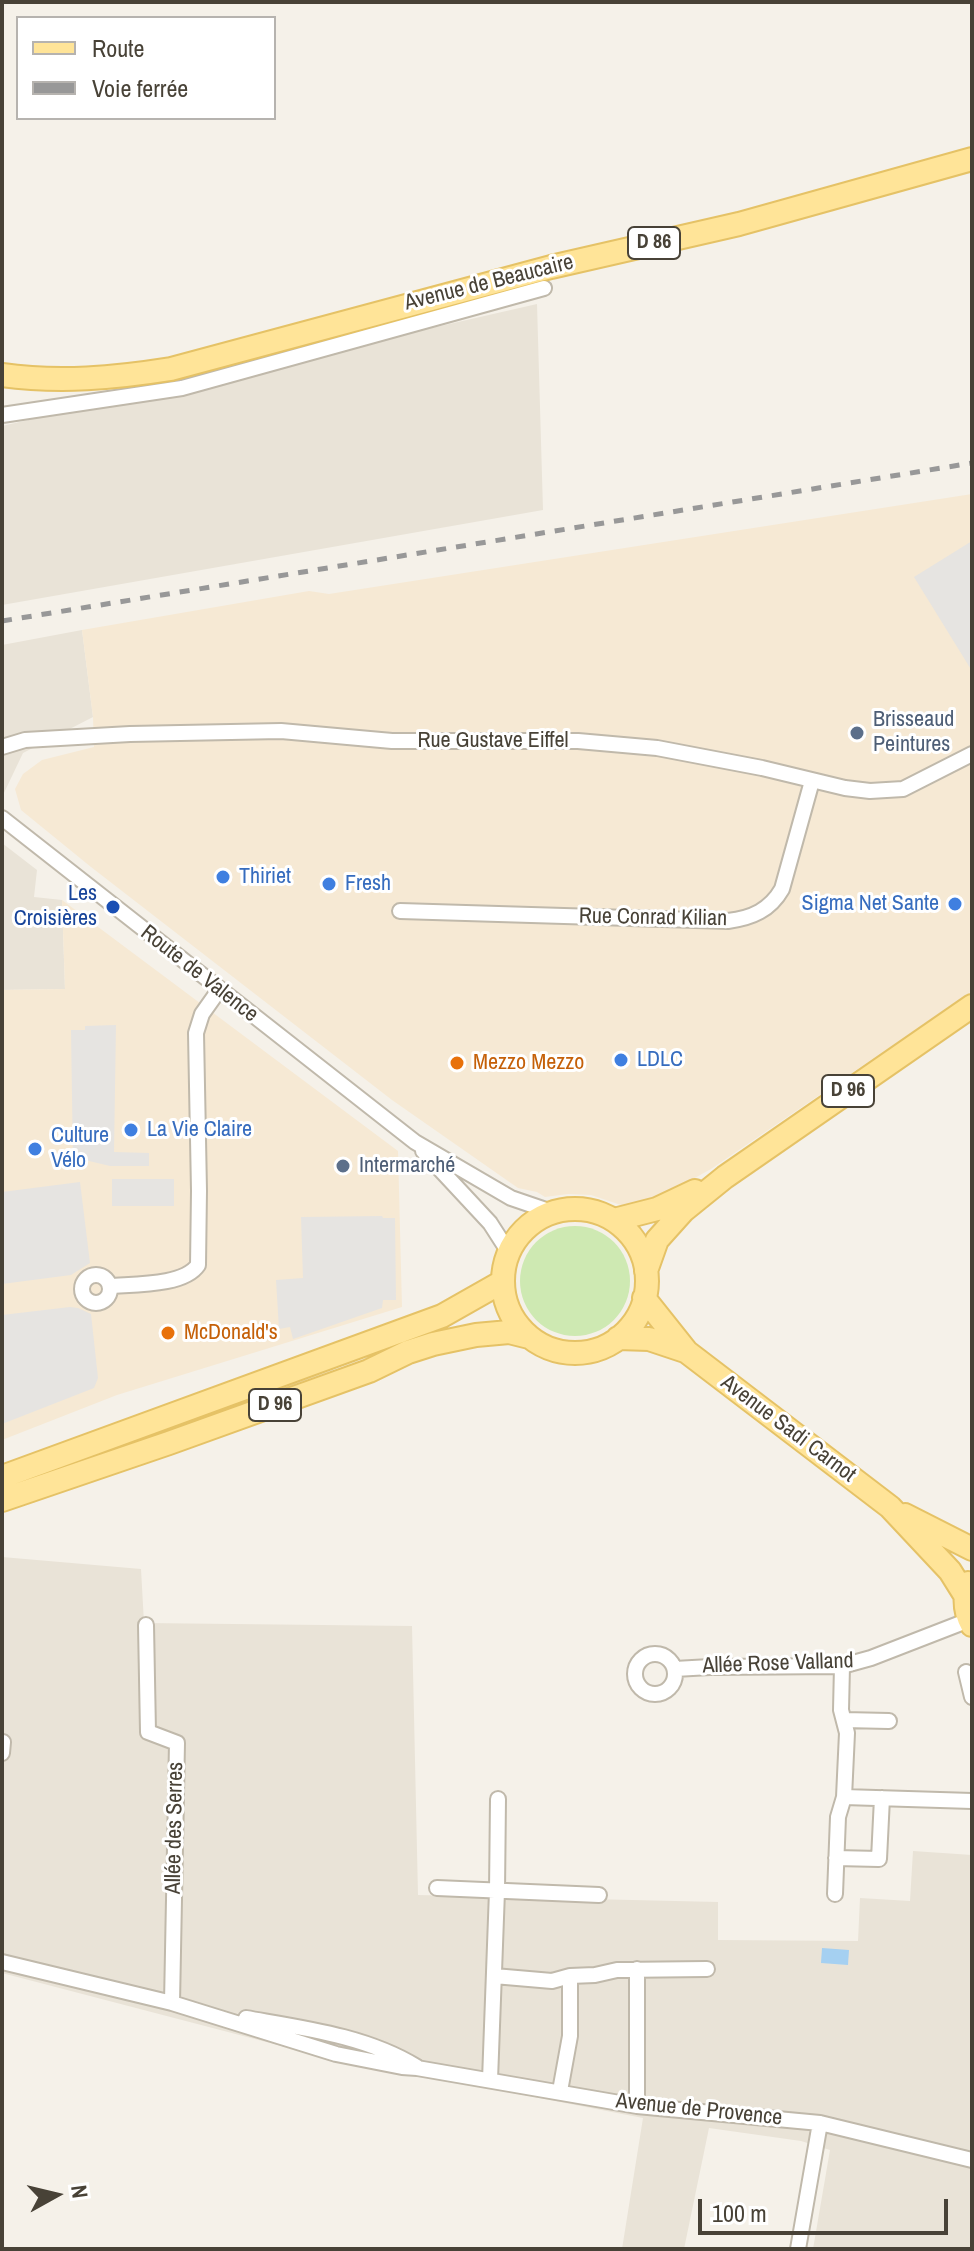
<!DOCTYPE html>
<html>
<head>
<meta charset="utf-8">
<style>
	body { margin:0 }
	#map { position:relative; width:974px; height:2251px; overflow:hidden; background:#f5f1e9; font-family:"Archivo Narrow",sans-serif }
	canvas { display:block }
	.frame { position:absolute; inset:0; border:4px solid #484237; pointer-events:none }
	.legend { position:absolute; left:16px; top:16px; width:260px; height:104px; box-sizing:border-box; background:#fff; border:2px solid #b6b3af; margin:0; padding:10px 14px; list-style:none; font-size:24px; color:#484237 }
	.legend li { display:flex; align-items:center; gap:16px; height:40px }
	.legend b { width:40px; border:2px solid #b6b3af }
	.north { position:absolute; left:16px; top:2155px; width:80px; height:80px; -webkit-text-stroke:6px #fff; paint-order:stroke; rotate:82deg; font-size:22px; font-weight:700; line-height:32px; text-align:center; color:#484237 }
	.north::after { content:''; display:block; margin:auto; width:28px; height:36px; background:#484237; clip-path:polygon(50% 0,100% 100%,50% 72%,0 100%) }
	.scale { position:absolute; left:698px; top:2199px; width:250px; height:36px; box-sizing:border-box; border:4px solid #484237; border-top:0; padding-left:10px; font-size:24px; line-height:28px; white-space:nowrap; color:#484237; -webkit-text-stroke:6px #fff; paint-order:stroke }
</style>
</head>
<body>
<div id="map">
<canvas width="974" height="2251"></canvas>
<div class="frame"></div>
<ul class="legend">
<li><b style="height:10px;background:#ffe498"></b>Route</li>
<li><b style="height:10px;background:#989898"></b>Voie ferrée</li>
</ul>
<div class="north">N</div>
<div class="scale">100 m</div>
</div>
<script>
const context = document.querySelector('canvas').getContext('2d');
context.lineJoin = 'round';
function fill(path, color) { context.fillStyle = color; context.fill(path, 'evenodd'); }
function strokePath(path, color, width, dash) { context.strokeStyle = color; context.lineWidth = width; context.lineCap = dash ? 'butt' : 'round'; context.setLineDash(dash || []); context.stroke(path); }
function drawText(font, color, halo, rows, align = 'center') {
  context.font = font + ' "Archivo Narrow",sans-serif'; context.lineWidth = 6; context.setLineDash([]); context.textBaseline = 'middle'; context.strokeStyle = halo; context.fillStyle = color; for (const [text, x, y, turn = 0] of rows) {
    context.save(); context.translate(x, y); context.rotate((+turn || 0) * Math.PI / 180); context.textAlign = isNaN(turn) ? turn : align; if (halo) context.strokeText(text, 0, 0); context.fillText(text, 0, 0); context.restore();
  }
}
const residential = new Path2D(`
	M 537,304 L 543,510 L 2,605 L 2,426 Z
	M 82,630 L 93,717 L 23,753 L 2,797 L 2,645 Z
	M 2,843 L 37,870 L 34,897 L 62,900 L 65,989 L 2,990 Z
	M 2,1557 L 141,1569 L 144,1623 L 412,1626 L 418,1895 L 718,1902 L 718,1940 L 858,1941 L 860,1898 L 910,1901 L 913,1851 L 972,1855 L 972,2249 L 813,2249 L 830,2150 L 801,2141 L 709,2128 L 684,2249 L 622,2249 L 643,2118 L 316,2055 L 2,1973 Z`);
const commercial = new Path2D(`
	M 972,494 L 972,991 L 711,1169 L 653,1201 L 630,1208 L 591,1195 L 568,1194 L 545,1197 L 537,1192 L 518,1188 L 392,1100 L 91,867 L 21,810 L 15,789 L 23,774 L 42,760 L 94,747 L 93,717 L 82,630 L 309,591 L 329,594 Z
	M 62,900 L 398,1151 L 402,1307 L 117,1395 L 2,1440 L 2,990 L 65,989 Z`);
const green = new Path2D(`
	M520 1281a55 55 0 1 1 110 0a55 55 0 1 1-110 0Z`);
const parking = new Path2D(`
	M 972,541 L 972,671 L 914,577 Z
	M 116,1025 L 114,1152 L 149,1153 L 149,1166 L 110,1166 L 89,1161 L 73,1162 L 71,1030 L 85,1030 L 85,1026 Z
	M 112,1179 L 174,1179 L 174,1206 L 112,1206 Z
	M 80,1182 L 90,1263 L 71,1275 L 2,1284 L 2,1192 Z
	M 382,1216 L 383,1218 L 395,1218 L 396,1300 L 383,1300 L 382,1308 L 293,1339 L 290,1327 L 279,1329 L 276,1280 L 303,1278 L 301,1217 Z
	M 70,1307 L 78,1308 L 91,1314 L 98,1378 L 94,1388 L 2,1424 L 2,1315 Z`);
const water = new Path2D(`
	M 822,1948 L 849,1950 L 848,1965 L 821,1963 Z`);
const minor = new Path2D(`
	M 2,415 L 182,388 L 544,288
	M 2,747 L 25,740 L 130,734 L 281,731 L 392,741 L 578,741 L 657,748 L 762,768 L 845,788 L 870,791 L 903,789 L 972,754
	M 2,818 L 415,1142 L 511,1198 L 552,1212
	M 400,911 L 728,921 C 752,918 770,910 782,889 L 812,781
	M 423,1151 L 490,1223 L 508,1251
	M82 1289a14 14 0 1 1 28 0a14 14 0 1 1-28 0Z
	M 110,1286 C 133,1284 184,1286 198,1265 L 199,1191 L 196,1033 L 202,1014 L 219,990
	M 146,1625 L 148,1732 L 177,1743 L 172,2003
	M635 1674a20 20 0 1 1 40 0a20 20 0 1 1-40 0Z
	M 842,1666 L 841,1710 L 847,1733 L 844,1797 L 972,1801
	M 675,1669 L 710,1667 L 842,1666 L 871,1658 L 969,1620
	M 966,1672 L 972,1697
	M 844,1720 L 889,1721
	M 2,1753 L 3,1742
	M 836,1858 L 879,1859 L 882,1798
	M 437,1888 L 599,1895
	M 835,1894 L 838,1817 L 844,1797
	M 2,1962 L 172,2003 L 336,2054 L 402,2067 L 417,2068 L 637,2106 L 820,2123 L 972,2160
	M 637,1969 L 637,2106
	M 494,1976 L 552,1981 L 570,1976 L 595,1975 L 617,1970 L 707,1969
	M 246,2018 C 303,2028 367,2036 417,2067
	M 490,2080 L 497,1891 L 498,1799
	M 560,2091 L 570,2036 L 570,1976
	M 798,2249 L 820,2123`);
const primary = new Path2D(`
	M 2,375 C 60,383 114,378 171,369 L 551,267 L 739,224 L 972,159
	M503 1281a72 72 0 1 1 144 0a72 72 0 1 1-144 0Z
	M 614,1220 L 657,1209 L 695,1191
	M 646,1271 L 657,1240 L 683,1211 L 725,1177 L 972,1006
	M 644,1298 L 687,1352 L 890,1507 L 950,1571 L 965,1595
	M 618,1338 L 649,1339 L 685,1351
	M 2,1477 L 442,1316 L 502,1282
	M 2,1500 L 169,1443 L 369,1371 L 408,1352 L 433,1344 L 476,1335 L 509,1332 L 529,1337
	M 905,1515 L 972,1549
	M 968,1583 C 964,1598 964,1611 972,1625`);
const rail = new Path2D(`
	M 2,621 L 972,463`);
const markers = [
	[857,733,8,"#5c6f8a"],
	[223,877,8,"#3f7fe0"],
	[329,884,8,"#3f7fe0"],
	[955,904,8,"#3f7fe0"],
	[113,907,8,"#1a4fb4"],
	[621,1060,8,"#3f7fe0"],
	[457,1063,8,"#e8710a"],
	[131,1130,8,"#3f7fe0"],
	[35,1149,8,"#3f7fe0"],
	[343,1166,8,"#5c6f8a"],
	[168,1333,8,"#e8710a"]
];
const shields = [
	[654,243,52],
	[848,1091,52],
	[275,1405,52]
];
const shieldNames = [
	["D 86",654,243],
	["D 96",848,1091],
	["D 96",275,1405]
];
const streetNames = [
	["Avenue de Beaucaire",489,283,-14],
	["Rue Gustave Eiffel",493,741],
	["Rue Conrad Kilian",653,918,1],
	["Route de Valence",199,974,38],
	["Avenue Sadi Carnot",788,1429,37],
	["Allée Rose Valland",778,1664,-2],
	["Allée des Serres",175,1828,-89],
	["Avenue de Provence",699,2110,6]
];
const serviceNames = [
	["Brisseaud",873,720],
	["Peintures",873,745],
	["Intermarché",359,1166]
];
const shopNames = [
	["Thiriet",239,877],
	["Fresh",345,884],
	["Sigma Net Sante",939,904,"right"],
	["LDLC",637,1060],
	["La Vie Claire",147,1130],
	["Culture",51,1136],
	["Vélo",51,1161]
];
const transitNames = [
	["Les",97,894],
	["Croisières",97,919]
];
const foodNames = [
	["Mezzo Mezzo",473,1063],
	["McDonald's",184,1333]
];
fill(residential, '#e9e3d7');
fill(commercial, '#f6e9d4');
fill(green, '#cee9b2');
fill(parking, '#e6e4e1');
fill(water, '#a5d0f1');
strokePath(minor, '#c0b9ab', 18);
strokePath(primary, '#e5c266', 26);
strokePath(minor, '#fff', 14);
strokePath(primary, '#ffe498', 22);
strokePath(rail, '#989898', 5, [10, 10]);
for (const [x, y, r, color] of markers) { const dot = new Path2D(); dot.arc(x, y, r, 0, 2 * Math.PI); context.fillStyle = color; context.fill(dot); strokePath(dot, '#fff', 3); }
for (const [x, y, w] of shields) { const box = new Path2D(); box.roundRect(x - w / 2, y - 16, w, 32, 6); context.fillStyle = '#fff'; context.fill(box); strokePath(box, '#484237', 2); }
drawText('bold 20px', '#484237', null, shieldNames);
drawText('22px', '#484237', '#fff', streetNames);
drawText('22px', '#4e5e75', '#fff', serviceNames, 'left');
drawText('22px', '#366cbe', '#fff', shopNames, 'left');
drawText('22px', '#164399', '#fff', transitNames, 'right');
drawText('22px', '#c56008', '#fff', foodNames, 'left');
</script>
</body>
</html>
